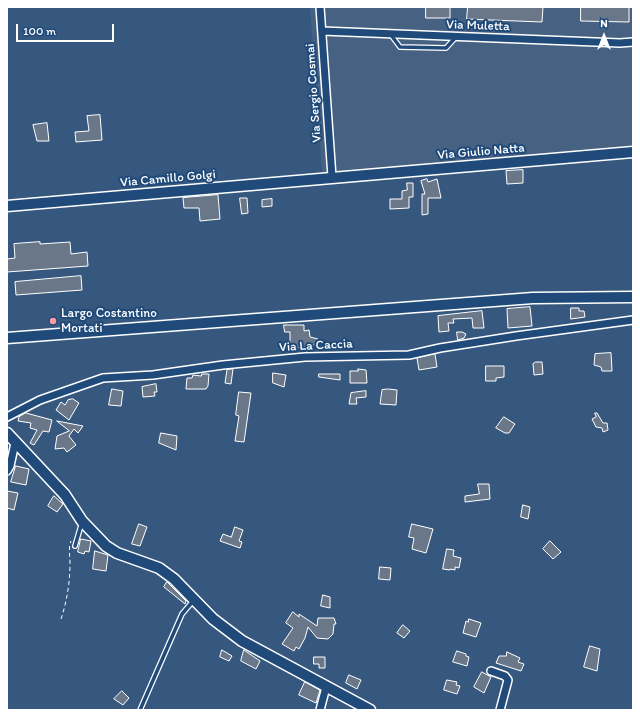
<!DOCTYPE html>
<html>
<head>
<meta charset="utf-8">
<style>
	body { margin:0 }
	#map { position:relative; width:640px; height:717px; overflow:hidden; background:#36587e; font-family:Itim,sans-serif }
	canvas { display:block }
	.frame { position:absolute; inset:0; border:8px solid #fff; pointer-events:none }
	.north { position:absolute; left:584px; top:16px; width:40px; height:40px; -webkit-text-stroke:3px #1f4a7a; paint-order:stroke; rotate:0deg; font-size:11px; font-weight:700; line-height:16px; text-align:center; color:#fff }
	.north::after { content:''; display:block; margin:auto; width:14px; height:18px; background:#fff; clip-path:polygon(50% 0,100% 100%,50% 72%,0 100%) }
	.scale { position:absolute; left:16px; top:24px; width:98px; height:18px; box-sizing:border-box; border:2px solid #fff; border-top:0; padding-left:5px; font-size:12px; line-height:14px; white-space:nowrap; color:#fff; -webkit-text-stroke:3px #1f4a7a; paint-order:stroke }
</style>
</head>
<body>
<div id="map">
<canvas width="640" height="717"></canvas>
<div class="frame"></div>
<div class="north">N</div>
<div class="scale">100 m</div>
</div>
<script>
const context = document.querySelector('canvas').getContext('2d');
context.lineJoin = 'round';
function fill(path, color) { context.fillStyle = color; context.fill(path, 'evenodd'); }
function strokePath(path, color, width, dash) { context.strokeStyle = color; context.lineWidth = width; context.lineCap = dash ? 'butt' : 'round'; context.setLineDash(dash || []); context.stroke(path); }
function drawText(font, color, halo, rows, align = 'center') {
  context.font = font + ' Itim,sans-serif'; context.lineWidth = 4; context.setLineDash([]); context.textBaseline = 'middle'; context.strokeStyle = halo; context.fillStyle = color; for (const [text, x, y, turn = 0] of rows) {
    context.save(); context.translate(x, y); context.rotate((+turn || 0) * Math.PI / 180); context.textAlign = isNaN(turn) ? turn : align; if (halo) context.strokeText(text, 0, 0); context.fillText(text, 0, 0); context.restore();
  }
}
const built = new Path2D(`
	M 310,7 L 633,7 L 633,147 L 322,173 Z`);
const building = new Path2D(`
	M 426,7 L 450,7 L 450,18 L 426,18 Z
	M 468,7 L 543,7 L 542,22 L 467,19 Z
	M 581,7 L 629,7 L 629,22 L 581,21 Z
	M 100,115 L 102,140 L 76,142 L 75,132 L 89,131 L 87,116 Z
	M 47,123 L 49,141 L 37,141 L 33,125 Z
	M 523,170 L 523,183 L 507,184 L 506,171 Z
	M 427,179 L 428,182 L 437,179 L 441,198 L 428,198 L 428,214 L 422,215 L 422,194 L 425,194 L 421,181 Z
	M 407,183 L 413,183 L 413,197 L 409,197 L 409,208 L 390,209 L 390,199 L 402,199 L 402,191 L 407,190 Z
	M 218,195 L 220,219 L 200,221 L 199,208 L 184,208 L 183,198 Z
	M 240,198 L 247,198 L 248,213 L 242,214 Z
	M 272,199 L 272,206 L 262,207 L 262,200 Z
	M 40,242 L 40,244 L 70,242 L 71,254 L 87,252 L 88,266 L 7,272 L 7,259 L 15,258 L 14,244 Z
	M 81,276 L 82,290 L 16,295 L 15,282 Z
	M 530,307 L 532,326 L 508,328 L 507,309 Z
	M 571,308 L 579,308 L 579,311 L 584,311 L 585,317 L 571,319 Z
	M 482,311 L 484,328 L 473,328 L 472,318 L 453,319 L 454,323 L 448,323 L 449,331 L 439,332 L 438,316 Z
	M 284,325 L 304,325 L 304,331 L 309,330 L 310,337 L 318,339 L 318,345 L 311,345 L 312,350 L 306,351 L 306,347 L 290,348 L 290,332 L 285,332 Z
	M 457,332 L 462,332 L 466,334 L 464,338 L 458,340 Z
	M 611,353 L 612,371 L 602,371 L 601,367 L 594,365 L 595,354 Z
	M 435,354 L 437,367 L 419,370 L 417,358 Z
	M 536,362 L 542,362 L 543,374 L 534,375 L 533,364 Z
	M 486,366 L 504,366 L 504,377 L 496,378 L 496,381 L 486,381 Z
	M 233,369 L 231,384 L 225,383 L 227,370 Z
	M 358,369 L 366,370 L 367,383 L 350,383 L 350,371 L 358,371 Z
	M 273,373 L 286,375 L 284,387 L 273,383 Z
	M 202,374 L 209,374 L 208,386 L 206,389 L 186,389 L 187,378 L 192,378 L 193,375 L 201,376 Z
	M 319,374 L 340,374 L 340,380 L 319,377 Z
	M 156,384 L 157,392 L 154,392 L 155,396 L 143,397 L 142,387 Z
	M 112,389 L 123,391 L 121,406 L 109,405 Z
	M 388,389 L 397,390 L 396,405 L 380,404 L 382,390 Z
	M 366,391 L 366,397 L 356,398 L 357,404 L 349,404 L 351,393 Z
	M 239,392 L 251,393 L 244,442 L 235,441 L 239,416 L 236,415 Z
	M 73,399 L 79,403 L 69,420 L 56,410 L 61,402 L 65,405 L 68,400 Z
	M 26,413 L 52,420 L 49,432 L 43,431 L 34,445 L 30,443 L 37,430 L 30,428 L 31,423 L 18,421 L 19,417 Z
	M 595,413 L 597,413 L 603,423 L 607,423 L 608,430 L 603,432 L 602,428 L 596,427 L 592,419 L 596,417 Z
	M 504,417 L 515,424 L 509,433 L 505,433 L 496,428 Z
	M 57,421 L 83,426 L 78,433 L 74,429 L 69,436 L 76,445 L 67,452 L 64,448 L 55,449 L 57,436 L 69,431 Z
	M 161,433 L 177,436 L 176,450 L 159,443 Z
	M 16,466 L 29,469 L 26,485 L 11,482 Z
	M 478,484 L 489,484 L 490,499 L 465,502 L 465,496 L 479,494 Z
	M 7,491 L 18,493 L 14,510 L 7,508 Z
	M 54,496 L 63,504 L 57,512 L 48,506 Z
	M 523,505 L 530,507 L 528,519 L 521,517 Z
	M 139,524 L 147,527 L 140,546 L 132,544 Z
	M 412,524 L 433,529 L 426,553 L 412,549 L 414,538 L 409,537 Z
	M 235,527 L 243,530 L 239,541 L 242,542 L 240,548 L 220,541 L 223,534 L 231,537 Z
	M 81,539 L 91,541 L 89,552 L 85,551 L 84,554 L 78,552 Z
	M 550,541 L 561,552 L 553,559 L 543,549 Z
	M 447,549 L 454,550 L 453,556 L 461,558 L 459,568 L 455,567 L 455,570 L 450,569 L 450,570 L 443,569 Z
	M 95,551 L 108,555 L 106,571 L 93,569 Z
	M 380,567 L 391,568 L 390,580 L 379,579 Z
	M 167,582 L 186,601 L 185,604 L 164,587 Z
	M 323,595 L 330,597 L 330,608 L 321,606 Z
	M 293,612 L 299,617 L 299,614 L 317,626 L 318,618 L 334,618 L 336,624 L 334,624 L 333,634 L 328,639 L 317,638 L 308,627 L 305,638 L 299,649 L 296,647 L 294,651 L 282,644 L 293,628 L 286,623 Z
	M 469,619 L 481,623 L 476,637 L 463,633 L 466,621 L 468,622 Z
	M 403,625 L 410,631 L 404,638 L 397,633 Z
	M 590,646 L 600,649 L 597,671 L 584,667 Z
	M 222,650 L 232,656 L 229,661 L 220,657 Z
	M 244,650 L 260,661 L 256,669 L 241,661 Z
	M 457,651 L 466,654 L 466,656 L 469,657 L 467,666 L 453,662 Z
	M 507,652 L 520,658 L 518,662 L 524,664 L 521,671 L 496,663 L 499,656 L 506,656 Z
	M 314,657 L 325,657 L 325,668 L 319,668 L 319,664 L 314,664 Z
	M 482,672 L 491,677 L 484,693 L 474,687 Z
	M 349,675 L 361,680 L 357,689 L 346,683 Z
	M 447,680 L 457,682 L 456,685 L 460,686 L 457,694 L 444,690 Z
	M 305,682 L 320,690 L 316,703 L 299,695 Z
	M 122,691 L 129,698 L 123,705 L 114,699 Z`);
const path = new Path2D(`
	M 61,619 C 67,601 70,582 70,563 C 70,555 68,549 71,541`);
const lane = new Path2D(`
	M 391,35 L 400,47 L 446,48 L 456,37
	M 75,546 L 82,522
	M 140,710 L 182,614 L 193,601`);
const street = new Path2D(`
	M 320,7 L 332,177
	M 322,31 L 620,43 L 633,42
	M 7,417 L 40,400 L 103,378 L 153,375 L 223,365 L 305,357 L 409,355 L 440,348 L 516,336 L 633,320
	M 7,471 L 10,466 L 15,443
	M 491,671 L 505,676 L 508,680 L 500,710
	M 320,710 L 326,687`);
const secondary = new Path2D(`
	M 7,206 L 633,152
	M 7,338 L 533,298 L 633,297
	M 7,433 L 65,495 L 82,521 L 106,546 L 117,553 L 159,568 L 174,579 L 213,619 L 242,641 L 370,710`);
const markers = [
	[53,321,4,"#ff9aa2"]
];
const streetNames = [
	["Via Muletta",478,26,2],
	["Via Sergio Cosmai",314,93,-94],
	["Via Giulio Natta",481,152,-5],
	["Via Camillo Golgi",168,179,-5],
	["Via La Caccia",316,346,-3]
];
const poiNames = [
	["Largo Costantino",61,314],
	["Mortati",61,329]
];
fill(built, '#466181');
fill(building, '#6a7789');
strokePath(building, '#fff', 1);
strokePath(lane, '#fff', 6);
strokePath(street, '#fff', 10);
strokePath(secondary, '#fff', 13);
strokePath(path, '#fff', 1, [4, 3]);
strokePath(lane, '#1f4a7a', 3.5);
strokePath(street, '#1f4a7a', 7);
strokePath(secondary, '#1f4a7a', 10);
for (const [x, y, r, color] of markers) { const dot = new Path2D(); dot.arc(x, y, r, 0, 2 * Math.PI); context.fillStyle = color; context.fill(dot); strokePath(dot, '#1f4a7a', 1.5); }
drawText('13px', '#fff', '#1f4a7a', streetNames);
drawText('13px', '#fff', '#1f4a7a', poiNames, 'left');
</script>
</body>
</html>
